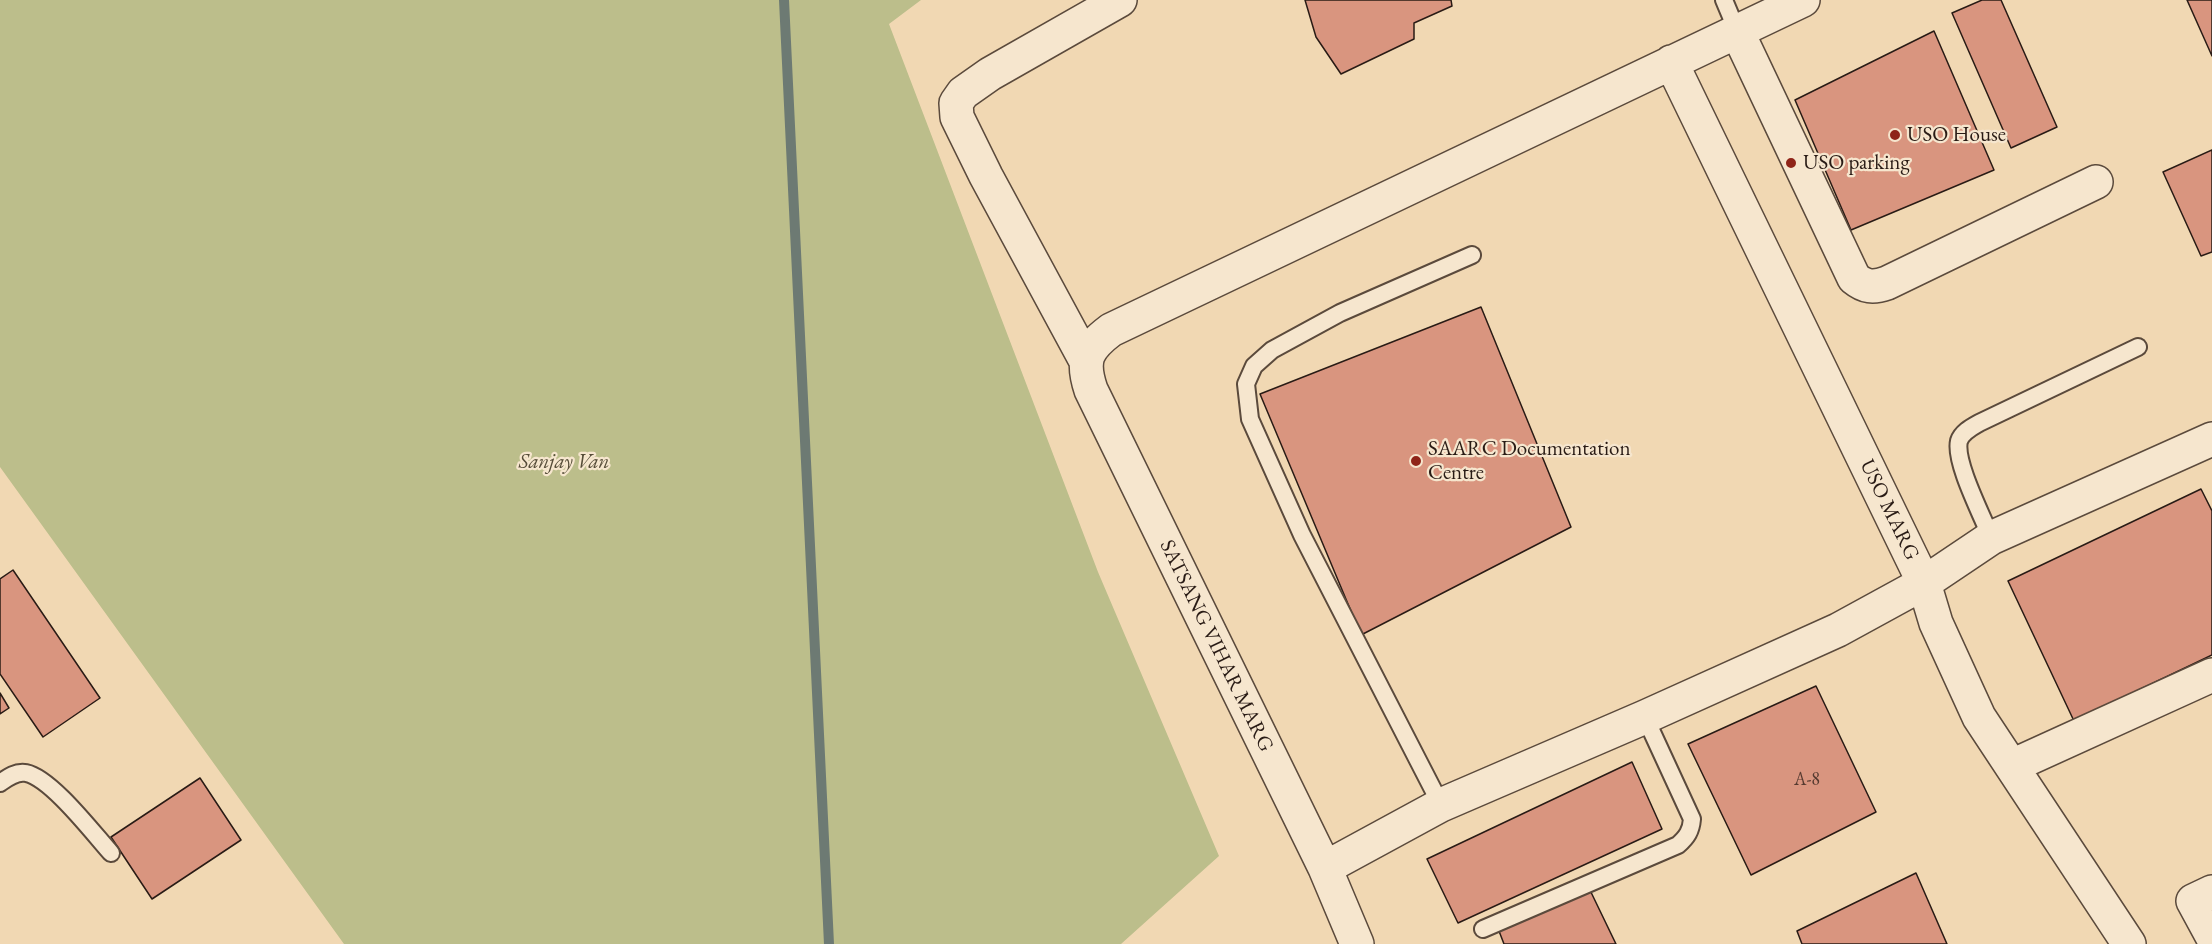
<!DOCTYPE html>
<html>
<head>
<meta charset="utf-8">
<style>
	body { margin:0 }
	canvas { display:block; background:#f1d8b3 }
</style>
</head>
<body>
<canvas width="2212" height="944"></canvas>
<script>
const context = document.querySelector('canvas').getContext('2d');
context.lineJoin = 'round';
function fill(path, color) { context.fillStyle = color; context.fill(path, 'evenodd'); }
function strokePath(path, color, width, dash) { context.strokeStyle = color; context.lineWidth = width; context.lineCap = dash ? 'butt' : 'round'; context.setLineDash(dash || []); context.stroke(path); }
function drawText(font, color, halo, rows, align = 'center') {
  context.font = font + ' "EB Garamond",serif'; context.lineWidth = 4.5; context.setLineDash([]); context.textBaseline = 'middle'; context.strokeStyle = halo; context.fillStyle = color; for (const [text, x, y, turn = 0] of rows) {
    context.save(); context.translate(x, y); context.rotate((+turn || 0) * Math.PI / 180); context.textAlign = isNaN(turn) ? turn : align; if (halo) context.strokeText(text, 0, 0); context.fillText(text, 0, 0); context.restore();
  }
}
const green = new Path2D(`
	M 0,0 L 921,0 L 889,24 L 1098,572 L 1219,856 L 1121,944 L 344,944 L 0,467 Z`);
const stream = new Path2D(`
	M 784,0 L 829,944`);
const building = new Path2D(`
	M 1305,0 L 1451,0 L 1452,6 L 1414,23 L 1414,39 L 1341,74 L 1316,37 Z
	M 1982,0 L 2001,0 L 2057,127 L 2011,148 L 1952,13 Z
	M 2187,0 L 2212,0 L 2212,56 Z
	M 1934,31 L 1994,170 L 1851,230 L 1795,100 Z
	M 2212,150 L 2212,252 L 2201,256 L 2163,172 Z
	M 1481,307 L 1571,527 L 1361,635 L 1260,394 Z
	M 2201,489 L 2212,511 L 2212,655 L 2074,721 L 2008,581 Z
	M 13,570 L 100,698 L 43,737 L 0,674 L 0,579 Z
	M 1816,686 L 1876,812 L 1751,875 L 1688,744 Z
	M 0,693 L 9,708 L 0,714 Z
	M 1632,762 L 1662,829 L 1458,923 L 1427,859 Z
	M 200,778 L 241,840 L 152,899 L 111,837 Z
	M 1916,873 L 1947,944 L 1802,944 L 1797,931 Z
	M 1588,886 L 1616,944 L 1504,944 L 1499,931 Z`);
const lane = new Path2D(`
	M 1724,0 L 1737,31
	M 1991,538 C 1983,517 1954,462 1959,441 C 1962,432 1972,427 1979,423 L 2138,347
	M 0,783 C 7,778 16,771 26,773 C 51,778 93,833 111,853
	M 1441,805 L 1302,535 L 1250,419 L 1246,384 L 1254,366 L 1272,350 L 1340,313 L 1472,255
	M 1483,929 L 1678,845 C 1687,837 1691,831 1692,819 L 1645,717`);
const street = new Path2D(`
	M 1737,31 L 1854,278 C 1865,287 1873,288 1887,283 L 2096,182
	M 1671,62 L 1924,583 L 1936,623 L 1979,717 L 2129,944
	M 1086,361 L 986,176 L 957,117 L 956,103 L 963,93 L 990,74 L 1120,0
	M 2012,766 L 2212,675
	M 1325,868 L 1441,805 L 1645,717 L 1838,630 L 1924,583 L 1991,538 L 2212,439
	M 2212,892 L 2193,901 L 2212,936
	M 1357,944 L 1325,868 L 1091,390 C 1081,360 1086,349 1111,330 L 1803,0`);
const markers = [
	[1895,135,6,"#8f2418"],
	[1791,163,6,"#8f2418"],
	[1416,461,6,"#8f2418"]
];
const numberNames = [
	["A-8",1807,780]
];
const poiNames = [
	["USO House",1907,135],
	["USO parking",1803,163],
	["SAARC Documentation",1428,449],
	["Centre",1428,473]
];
const parkNames = [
	["Sanjay Van",564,462]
];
const streetNames = [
	["USO MARG",1889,510,64],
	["SATSANG VIHAR MARG",1216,646,64]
];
fill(green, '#bcbe8b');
strokePath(stream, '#6d7a73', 10);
fill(building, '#d9957f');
strokePath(building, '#291b15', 1.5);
strokePath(lane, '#5b4a3c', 20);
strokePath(street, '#5b4a3c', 36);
strokePath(lane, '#f6e6ce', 16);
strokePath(street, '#f6e6ce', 33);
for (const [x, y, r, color] of markers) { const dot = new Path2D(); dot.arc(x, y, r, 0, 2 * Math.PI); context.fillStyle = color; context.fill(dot); strokePath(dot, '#f6e6ce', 2); }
drawText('18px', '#553a30', null, numberNames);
drawText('21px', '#291b15', '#f6e6ce', poiNames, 'left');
drawText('italic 21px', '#554c38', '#f6e6ce', parkNames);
drawText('21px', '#291b15', '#f6e6ce', streetNames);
</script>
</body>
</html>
